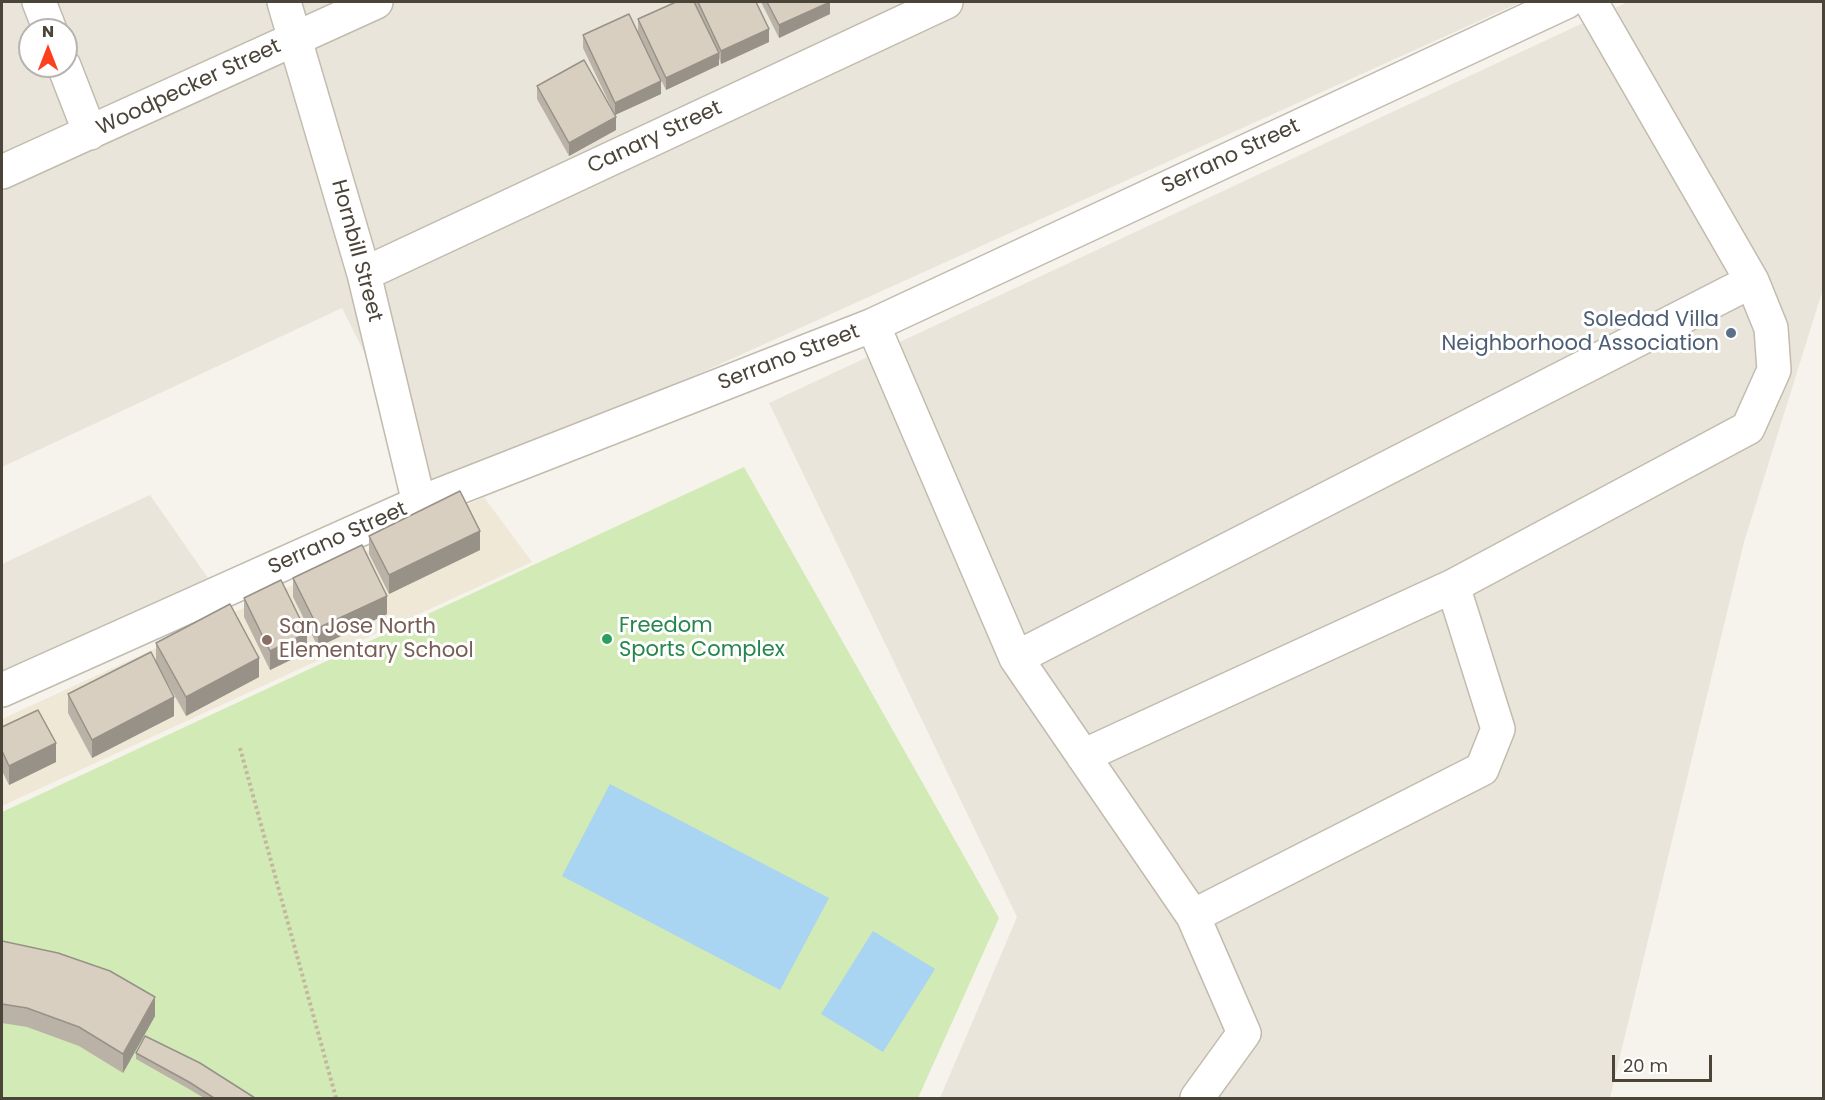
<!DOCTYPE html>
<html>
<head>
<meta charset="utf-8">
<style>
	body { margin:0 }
	#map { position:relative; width:1825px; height:1100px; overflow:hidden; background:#f6f3ec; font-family:Poppins,sans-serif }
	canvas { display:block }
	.frame { position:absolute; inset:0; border:3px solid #4b4439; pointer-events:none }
	.north { position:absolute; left:18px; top:18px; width:60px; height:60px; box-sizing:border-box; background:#fff; border:2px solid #b7b4b0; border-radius:50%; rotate:0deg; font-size:16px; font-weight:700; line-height:24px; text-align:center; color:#4b4439 }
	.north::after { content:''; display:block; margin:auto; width:21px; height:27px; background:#fc3f1d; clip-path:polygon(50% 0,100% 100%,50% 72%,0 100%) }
	.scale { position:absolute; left:1612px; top:1055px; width:100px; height:27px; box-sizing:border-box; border:3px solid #4b4439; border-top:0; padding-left:8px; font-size:18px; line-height:21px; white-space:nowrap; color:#4b4439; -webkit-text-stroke:4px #fff; paint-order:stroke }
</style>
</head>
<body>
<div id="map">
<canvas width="1825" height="1100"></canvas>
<div class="frame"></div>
<div class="north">N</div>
<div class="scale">20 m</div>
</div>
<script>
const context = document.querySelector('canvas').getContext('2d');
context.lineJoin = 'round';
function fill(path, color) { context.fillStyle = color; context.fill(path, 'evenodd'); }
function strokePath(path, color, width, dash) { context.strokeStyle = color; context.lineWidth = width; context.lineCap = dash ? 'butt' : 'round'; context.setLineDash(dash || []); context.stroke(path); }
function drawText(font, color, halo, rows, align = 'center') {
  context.font = font + ' Poppins,sans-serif'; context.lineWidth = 6; context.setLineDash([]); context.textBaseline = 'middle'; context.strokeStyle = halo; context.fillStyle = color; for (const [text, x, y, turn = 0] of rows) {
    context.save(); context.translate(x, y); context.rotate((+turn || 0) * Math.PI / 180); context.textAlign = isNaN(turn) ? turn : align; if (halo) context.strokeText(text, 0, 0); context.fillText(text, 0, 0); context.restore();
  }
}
const residential = new Path2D(`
	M 2,2 L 1521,2 L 435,493 L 342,308 L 2,467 ZM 30,30 L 66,30 L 66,66 L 30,66 Z
	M 1628,2 L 1823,2 L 1823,289 L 1744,542 L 1610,1098 L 940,1098 L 1017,917 L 769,403 Z
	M 150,495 L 208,578 L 2,671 L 2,564 Z`);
const education = new Path2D(`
	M 484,497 L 532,562 L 2,806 L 2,719 Z`);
const green = new Path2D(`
	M 744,467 L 999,918 L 918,1098 L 2,1098 L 2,812 Z`);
const water = new Path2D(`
	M 610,784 L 829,898 L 780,990 L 562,876 Z
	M 873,931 L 935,969 L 883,1052 L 821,1014 Z`);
const path = new Path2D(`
	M 240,748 L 336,1098`);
const minor = new Path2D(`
	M 39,2 L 50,30
	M 284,2 L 364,274 L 419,503
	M 64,66 L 90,133
	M 2,172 L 376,2
	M 364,274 L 946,2
	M 873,325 L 1016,658 L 1193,916 L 1244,1033 L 1197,1098
	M 1016,658 L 1752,281
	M 2,690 L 419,503 L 873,325 L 1566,2
	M 1083,756 L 1453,586
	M 1193,916 L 1482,769 L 1498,729 L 1453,586 L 1748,428 L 1774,370 L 1771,328 L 1752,281 L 1591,2`);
const wall = new Path2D(`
	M 676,2 L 756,2 L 769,42 L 721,64 L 719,58 L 719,65 L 666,90 L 638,32 L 638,19 Z
	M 761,2 L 830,2 L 830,14 L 779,38 Z
	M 583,35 L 661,94 L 615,115 L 583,48 Z
	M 537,86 L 616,130 L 569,156 L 537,99 Z
	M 369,536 L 480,550 L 389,594 L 369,554 Z
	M 293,578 L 387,614 L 318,647 L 293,597 Z
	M 244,598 L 307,652 L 270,670 L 244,617 Z
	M 156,643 L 259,677 L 186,716 L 156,662 Z
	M 68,694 L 174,716 L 92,758 L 68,713 Z
	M 2,727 L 56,762 L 9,785 L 3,773 L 3,787 L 2,787 Z
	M 2,941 L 155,1016 L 123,1073 L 79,1046 L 27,1027 L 2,1023 Z
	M 136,1053 L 255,1098 L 204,1098 L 189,1089 L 136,1059 Z`);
const shadedWall = new Path2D(`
	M 830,2 L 830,14 L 779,38 L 779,25 Z
	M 769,29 L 769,42 L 721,64 L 721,51 Z
	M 719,53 L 719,65 L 666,90 L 666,78 Z
	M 661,81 L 661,94 L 615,115 L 615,103 Z
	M 616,117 L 616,130 L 569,156 L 569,143 Z
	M 480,531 L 480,550 L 389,594 L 389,575 Z
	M 387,596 L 387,614 L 318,647 L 318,628 Z
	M 307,633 L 307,652 L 270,670 L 270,651 Z
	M 259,658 L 259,677 L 186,716 L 186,697 Z
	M 174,697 L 174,716 L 92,758 L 92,740 Z
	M 56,743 L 56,762 L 9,785 L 9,766 Z
	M 3,768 L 3,787 L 2,787 L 2,769 Z
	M 155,997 L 155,1016 L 123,1073 L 123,1054 Z`);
const building = new Path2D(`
	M 676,2 L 694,2 L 719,53 L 666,78 L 638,19 Z
	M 698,2 L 756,2 L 769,29 L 721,51 Z
	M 767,2 L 830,2 L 779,25 Z
	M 629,14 L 661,81 L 615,103 L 583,35 Z
	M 584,60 L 616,117 L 569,143 L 537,86 Z
	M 460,491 L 480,531 L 389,575 L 369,536 Z
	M 362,545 L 387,596 L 318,628 L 293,578 Z
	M 281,580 L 307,633 L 270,651 L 244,598 Z
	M 230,604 L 259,658 L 186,697 L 156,643 Z
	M 151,652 L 174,697 L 92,740 L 68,694 Z
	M 38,710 L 56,743 L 9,766 L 2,751 L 2,727 Z
	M 2,941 L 58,953 L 110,971 L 155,997 L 123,1054 L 79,1027 L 27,1008 L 2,1004 Z
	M 145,1036 L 200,1063 L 255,1098 L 214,1098 L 189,1082 L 136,1053 Z`);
const markers = [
	[1731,333,6,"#5c6f8a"],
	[607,639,6,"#2e9e5b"],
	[267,640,6,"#8d6e63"]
];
const streetNames = [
	["Woodpecker Street",189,88,-25],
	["Canary Street",655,138,-25],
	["Serrano Street",1231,157,-25],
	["Hornbill Street",356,251,75],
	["Serrano Street",789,358,-21],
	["Serrano Street",338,539,-24]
];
const serviceNames = [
	["Soledad Villa",1719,321],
	["Neighborhood Association",1719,345]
];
const leisureNames = [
	["Freedom",619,627],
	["Sports Complex",619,651]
];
const educationNames = [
	["San Jose North",279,628],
	["Elementary School",279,652]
];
fill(residential, '#eae5da');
fill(education, '#efe8d6');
fill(green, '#d2eab5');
fill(water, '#a9d4f2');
strokePath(minor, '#c2bbae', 36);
strokePath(path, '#c4b79f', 4, [3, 3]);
strokePath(minor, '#fff', 33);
fill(wall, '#bab2a6');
fill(shadedWall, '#979187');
fill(building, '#d8cfc1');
strokePath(building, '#979187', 1.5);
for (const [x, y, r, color] of markers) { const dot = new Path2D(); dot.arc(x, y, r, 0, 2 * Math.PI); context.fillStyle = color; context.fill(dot); strokePath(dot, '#fff', 2); }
drawText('21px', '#4b4439', '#fff', streetNames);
drawText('21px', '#4e5e75', '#fff', serviceNames, 'right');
drawText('21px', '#27864d', '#fff', leisureNames, 'left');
drawText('21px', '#785e54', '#fff', educationNames, 'left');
</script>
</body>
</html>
